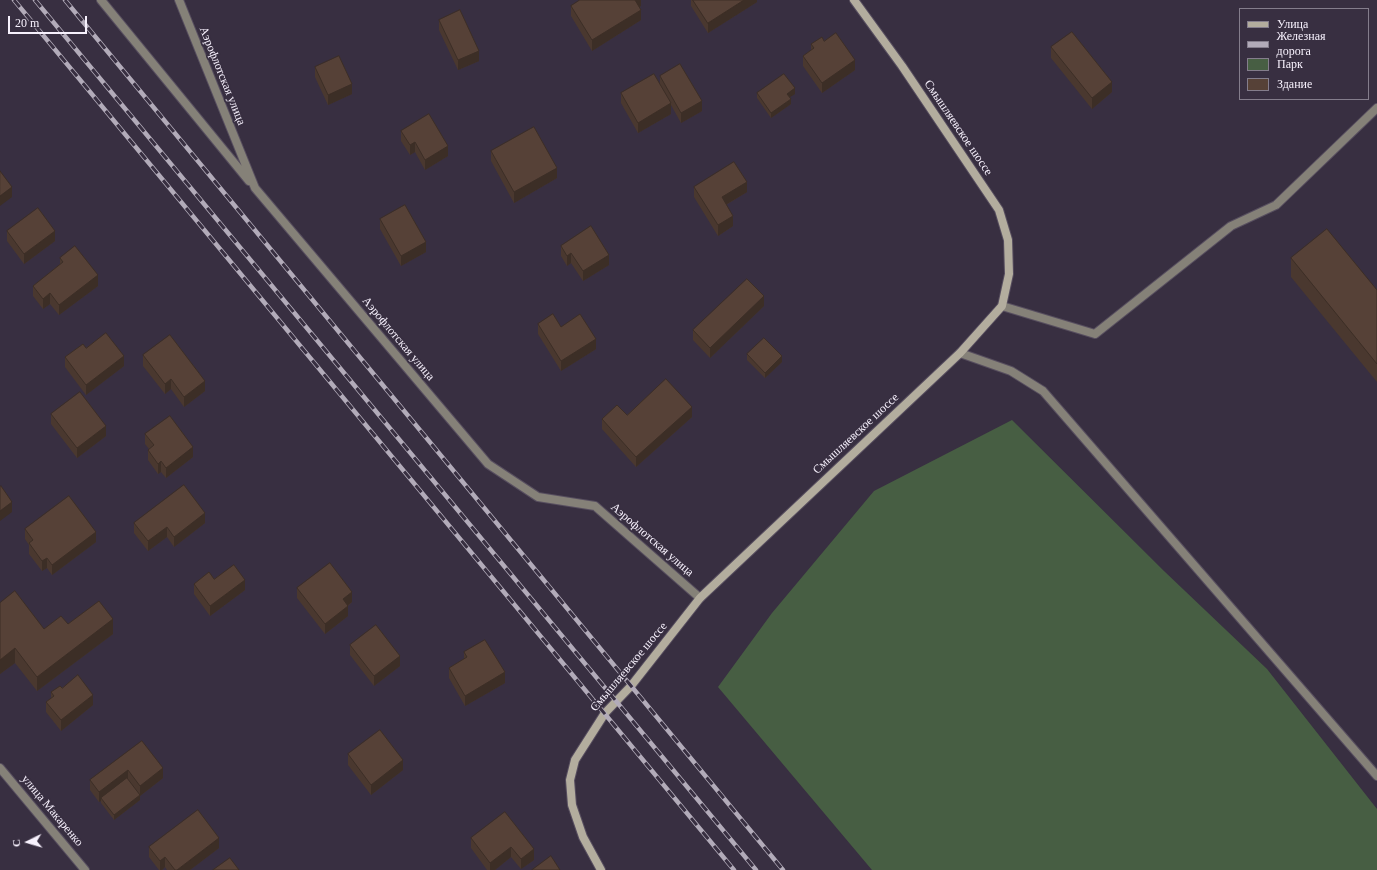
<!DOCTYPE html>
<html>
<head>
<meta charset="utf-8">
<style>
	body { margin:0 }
	#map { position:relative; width:1377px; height:870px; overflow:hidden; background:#382f41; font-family:"Times New Roman",serif }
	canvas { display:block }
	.legend { position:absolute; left:1239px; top:8px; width:130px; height:92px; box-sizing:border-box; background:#382f41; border:1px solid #847d8c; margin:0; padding:5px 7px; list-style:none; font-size:12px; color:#f7f1fd }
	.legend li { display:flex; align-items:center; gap:8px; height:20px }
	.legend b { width:20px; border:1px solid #847d8c }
	.north { position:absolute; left:8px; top:822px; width:40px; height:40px; -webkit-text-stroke:3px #382f41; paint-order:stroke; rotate:265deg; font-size:11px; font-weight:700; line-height:16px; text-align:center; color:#f7f1fd }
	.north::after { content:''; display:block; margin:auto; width:14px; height:18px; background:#f7f1fd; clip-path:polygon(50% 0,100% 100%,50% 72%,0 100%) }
	.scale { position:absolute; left:8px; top:16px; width:79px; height:18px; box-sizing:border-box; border:2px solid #f7f1fd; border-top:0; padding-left:5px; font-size:12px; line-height:14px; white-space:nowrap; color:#f7f1fd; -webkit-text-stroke:3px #382f41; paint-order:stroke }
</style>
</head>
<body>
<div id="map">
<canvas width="1377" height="870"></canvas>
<ul class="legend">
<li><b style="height:5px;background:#b3ad9e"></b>Улица</li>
<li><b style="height:5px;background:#b2abb9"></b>Железная дорога</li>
<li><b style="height:11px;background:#475e43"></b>Парк</li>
<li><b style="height:11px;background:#564137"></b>Здание</li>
</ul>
<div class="north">С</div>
<div class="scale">20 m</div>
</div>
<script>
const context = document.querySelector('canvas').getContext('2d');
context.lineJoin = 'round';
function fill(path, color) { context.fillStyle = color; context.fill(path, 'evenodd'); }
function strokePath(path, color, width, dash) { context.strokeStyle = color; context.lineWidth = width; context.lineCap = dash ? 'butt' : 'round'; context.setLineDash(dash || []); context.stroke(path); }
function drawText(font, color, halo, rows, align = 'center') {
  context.font = font + ' "Times New Roman",serif'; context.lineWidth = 3.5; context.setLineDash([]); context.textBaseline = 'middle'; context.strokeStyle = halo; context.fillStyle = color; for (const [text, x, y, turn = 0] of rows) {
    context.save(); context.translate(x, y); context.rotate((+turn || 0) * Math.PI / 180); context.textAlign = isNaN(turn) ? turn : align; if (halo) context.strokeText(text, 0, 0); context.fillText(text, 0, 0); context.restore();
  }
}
const green = new Path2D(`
	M 1012,420 L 1164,571 L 1267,669 L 1377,809 L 1377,870 L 872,870 L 718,687 L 772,613 L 874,491 Z`);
const lane = new Path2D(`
	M 1002,306 L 1095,334 L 1231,226 L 1276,205 L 1377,108`);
const street = new Path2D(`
	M 101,0 L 249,181
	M 179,0 L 255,188 L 488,464 L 538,497 L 595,506 L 700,598
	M 960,353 L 1011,371 L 1043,391 L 1377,776
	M 0,768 L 85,870`);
const secondary = new Path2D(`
	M 601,870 L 583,837 L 572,805 L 570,780 L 575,760 L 605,713 L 631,686 L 700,598 L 960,353 L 1002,306 L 1009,274 L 1008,240 L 999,210 L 902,66 L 854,0`);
const rail = new Path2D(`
	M 14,0 L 734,870
	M 35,0 L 756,870
	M 65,0 L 783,870`);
const wall = new Path2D(`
	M 641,0 L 641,6 L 639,7 L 641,20 L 592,51 L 571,16 L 571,6 Z
	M 691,0 L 757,0 L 757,2 L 708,33 L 691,6 Z
	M 439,20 L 479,61 L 458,70 L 439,30 Z
	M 824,41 L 855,70 L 822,93 L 803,66 L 803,56 L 811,50 L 811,44 Z
	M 1051,47 L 1112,92 L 1092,109 L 1051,58 Z
	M 315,67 L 352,94 L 328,105 L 315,77 Z
	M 660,76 L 702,111 L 681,123 L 671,105 L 671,114 L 638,133 L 621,103 L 621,93 L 660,85 Z
	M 757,93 L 795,94 L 789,97 L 791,104 L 771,118 L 757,98 Z
	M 401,131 L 448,156 L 425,170 L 415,152 L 410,155 L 401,141 Z
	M 491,151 L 557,178 L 514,203 L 491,161 Z
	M 694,187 L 747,192 L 726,205 L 733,226 L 718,236 L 694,197 Z
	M 380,219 L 426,252 L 401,266 L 380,229 Z
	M 7,231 L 55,241 L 24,264 L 7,241 Z
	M 561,246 L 609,265 L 583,281 L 571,263 L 567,266 L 561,256 Z
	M 60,258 L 98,286 L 59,315 L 50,304 L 43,309 L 33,296 L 33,286 L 60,265 Z
	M 1291,258 L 1377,290 L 1377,382 L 1291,277 Z
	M 764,306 L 710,358 L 693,340 L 693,330 Z
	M 538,324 L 561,327 L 596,349 L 561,371 L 538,334 Z
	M 86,348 L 124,366 L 86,395 L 65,367 L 65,357 Z
	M 747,354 L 782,362 L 765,378 L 747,360 Z
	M 143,355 L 205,391 L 184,407 L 171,389 L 165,394 L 143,366 Z
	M 51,414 L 106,436 L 77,458 L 51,424 Z
	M 627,415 L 692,417 L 636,467 L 602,429 L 602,419 Z
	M 145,434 L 193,457 L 166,478 L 161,472 L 158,474 L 148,460 L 148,450 L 149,449 L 145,444 Z
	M 134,523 L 205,523 L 174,547 L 167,537 L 148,551 L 134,533 Z
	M 25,529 L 96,542 L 52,575 L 47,568 L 42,571 L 29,554 L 29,545 L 25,539 Z
	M 214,579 L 245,590 L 210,616 L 194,594 L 194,584 Z
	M 297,588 L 352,602 L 348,606 L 348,616 L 325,634 L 297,598 Z
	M 0,603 L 44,629 L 68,624 L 113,634 L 37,691 L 15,663 L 0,674 Z
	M 350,645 L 400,666 L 374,686 L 350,655 Z
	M 464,652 L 505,683 L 465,706 L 449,678 L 449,668 L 464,659 Z
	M 62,688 L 93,705 L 61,731 L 46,712 L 46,702 L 51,698 L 51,692 Z
	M 142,741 L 163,778 L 140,796 L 140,800 L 114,820 L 101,803 L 101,801 L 99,802 L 90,790 L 90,780 Z
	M 348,754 L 403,770 L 371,795 L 348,765 Z
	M 471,838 L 534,849 L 534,860 L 521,869 L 511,857 L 495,870 L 487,870 L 471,848 Z
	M 149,847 L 219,848 L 190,870 L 167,870 L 165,867 L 162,870 L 159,870 L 149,857 Z`);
const shadedWall = new Path2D(`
	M 634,0 L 641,0 L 641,6 L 634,10 Z
	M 744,0 L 757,0 L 757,2 L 708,33 L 708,23 Z
	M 641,10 L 641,20 L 592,51 L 592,40 Z
	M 479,51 L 479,61 L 458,70 L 458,60 Z
	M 855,60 L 855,70 L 822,93 L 822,83 Z
	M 1112,82 L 1112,92 L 1092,109 L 1092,98 Z
	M 352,84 L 352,94 L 328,105 L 328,95 Z
	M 795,88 L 795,94 L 787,99 L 787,94 Z
	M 791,99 L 791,104 L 771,118 L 771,113 Z
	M 702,101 L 702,111 L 681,123 L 681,113 Z
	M 671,103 L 671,114 L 638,133 L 638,123 Z
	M 415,142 L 415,152 L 410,155 L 410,145 Z
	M 448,146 L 448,156 L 425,170 L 425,160 Z
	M 557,168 L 557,178 L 514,203 L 514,192 Z
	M 747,182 L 747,192 L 722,207 L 722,197 Z
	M 12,187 L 12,197 L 0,206 L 0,196 Z
	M 733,216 L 733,226 L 718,236 L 718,225 Z
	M 55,231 L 55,241 L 24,264 L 24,254 Z
	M 426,242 L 426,252 L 401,266 L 401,256 Z
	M 571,253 L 571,263 L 567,266 L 567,256 Z
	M 609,255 L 609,265 L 583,281 L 583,271 Z
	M 98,275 L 98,286 L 59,315 L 59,305 Z
	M 50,293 L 50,304 L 43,309 L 43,299 Z
	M 764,296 L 764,306 L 710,358 L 710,348 Z
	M 596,339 L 596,349 L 561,371 L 561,361 Z
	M 124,356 L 124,366 L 86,395 L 86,385 Z
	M 782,356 L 782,362 L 765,378 L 765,373 Z
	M 171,379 L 171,389 L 165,394 L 165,384 Z
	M 205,381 L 205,391 L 184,407 L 184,397 Z
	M 692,407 L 692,417 L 636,467 L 636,457 Z
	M 106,426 L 106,436 L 77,458 L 77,448 Z
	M 193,447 L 193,457 L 166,478 L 166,468 Z
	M 161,461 L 161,472 L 158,474 L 158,464 Z
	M 12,502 L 12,512 L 0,521 L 0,511 Z
	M 205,513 L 205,523 L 174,547 L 174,537 Z
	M 167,527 L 167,537 L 148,551 L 148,541 Z
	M 96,532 L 96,542 L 52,575 L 52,565 Z
	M 47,558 L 47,568 L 42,571 L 42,561 Z
	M 245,580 L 245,590 L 210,616 L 210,606 Z
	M 352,592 L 352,602 L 343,609 L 343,599 Z
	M 348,606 L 348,616 L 325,634 L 325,624 Z
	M 113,619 L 113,634 L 37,691 L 37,677 Z
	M 15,648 L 15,663 L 0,674 L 0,660 Z
	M 400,656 L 400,666 L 374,686 L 374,676 Z
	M 505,672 L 505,683 L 465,706 L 465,696 Z
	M 93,695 L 93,705 L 61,731 L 61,720 Z
	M 403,760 L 403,770 L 371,795 L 371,785 Z
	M 163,768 L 163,778 L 140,796 L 140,786 Z
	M 128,770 L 128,780 L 101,798 L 101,801 L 99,802 L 99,792 Z
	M 140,795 L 140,800 L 114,820 L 114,815 Z
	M 219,838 L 219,848 L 190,870 L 177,870 Z
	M 511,847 L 511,857 L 495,870 L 490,870 L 490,863 Z
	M 534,849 L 534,860 L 521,869 L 521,859 Z
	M 165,857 L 165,867 L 162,870 L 160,870 L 160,861 Z`);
const building = new Path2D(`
	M 580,0 L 635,0 L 641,10 L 592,40 L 571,6 Z
	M 693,0 L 744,0 L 708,23 Z
	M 460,10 L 479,51 L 458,60 L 439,20 Z
	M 1072,32 L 1112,82 L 1092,98 L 1051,47 Z
	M 836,33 L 855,60 L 822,83 L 803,56 L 814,48 L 811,44 L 822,37 L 824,41 Z
	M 339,56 L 352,84 L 328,95 L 315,67 Z
	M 680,64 L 702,101 L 681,113 L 660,76 Z
	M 654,74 L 671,103 L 638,123 L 621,93 Z
	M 784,74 L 795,88 L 787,94 L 791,99 L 771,113 L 757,93 Z
	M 429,114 L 448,146 L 425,160 L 415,142 L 410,145 L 401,131 Z
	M 534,127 L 557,168 L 514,192 L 491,151 Z
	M 734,162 L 747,182 L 722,197 L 733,216 L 718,225 L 694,187 Z
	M 0,171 L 12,187 L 0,196 Z
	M 405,205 L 426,242 L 401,256 L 380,219 Z
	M 38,208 L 55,231 L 24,254 L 7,231 Z
	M 591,226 L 609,255 L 583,271 L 571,253 L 567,256 L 561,246 Z
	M 1327,229 L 1377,290 L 1377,364 L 1291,258 Z
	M 75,246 L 98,275 L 59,305 L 50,293 L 43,299 L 33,286 L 63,262 L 60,258 Z
	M 747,279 L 764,296 L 710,348 L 693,330 Z
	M 553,314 L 561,327 L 580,314 L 596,339 L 561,361 L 538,324 Z
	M 106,333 L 124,356 L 86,385 L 65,357 L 83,344 L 86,348 Z
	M 170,335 L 205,381 L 184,397 L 171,379 L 165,384 L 143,355 Z
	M 764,338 L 782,356 L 765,373 L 747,354 Z
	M 666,379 L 692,407 L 636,457 L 602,419 L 617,405 L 627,415 Z
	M 80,392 L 106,426 L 77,448 L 51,414 Z
	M 170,416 L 193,447 L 166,468 L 161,461 L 158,464 L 148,450 L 154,445 L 145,434 Z
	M 184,485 L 205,513 L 174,537 L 167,527 L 148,541 L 134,523 Z
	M 1,486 L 12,502 L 0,511 L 0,487 Z
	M 69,496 L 96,532 L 52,565 L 47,558 L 42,561 L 29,543 L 33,540 L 25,529 Z
	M 330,563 L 352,592 L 343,599 L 348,606 L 325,624 L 297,588 Z
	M 234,565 L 245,580 L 210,606 L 194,584 L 209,572 L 214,579 Z
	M 15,591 L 44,629 L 61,616 L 68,624 L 99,601 L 113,619 L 37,677 L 15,648 L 0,660 L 0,603 Z
	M 376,625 L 400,656 L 374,676 L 350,645 Z
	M 485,640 L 505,672 L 465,696 L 449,668 L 467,657 L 464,652 Z
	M 78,675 L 93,695 L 61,720 L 46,702 L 54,696 L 51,692 L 60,686 L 62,688 Z
	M 380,730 L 403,760 L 371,785 L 348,754 Z
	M 142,741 L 163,768 L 140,786 L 128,770 L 99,792 L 90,780 Z
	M 127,778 L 140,795 L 114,815 L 101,798 Z
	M 198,810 L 219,838 L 177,870 L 175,870 L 165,857 L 160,861 L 149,847 Z
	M 505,812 L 534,849 L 521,859 L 511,847 L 490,863 L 471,838 Z
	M 551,856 L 560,870 L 532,870 Z
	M 230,858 L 239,870 L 213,870 Z`);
const streetNames = [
	["Аэрофлотская улица",222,76,68],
	["Смышляевское шоссе",958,128,56],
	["Аэрофлотская улица",398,339,50],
	["Смышляевское шоссе",856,434,-43],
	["Аэрофлотская улица",652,540,41],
	["Смышляевское шоссе",629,667,-50],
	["улица Макаренко",52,811,50]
];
fill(green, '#475e43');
strokePath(lane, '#574e5f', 10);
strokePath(street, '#574e5f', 10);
strokePath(secondary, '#574e5f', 10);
strokePath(lane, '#858178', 8);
strokePath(street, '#858178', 8);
strokePath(secondary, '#b3ad9e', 8);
strokePath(rail, '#b2abb9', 4.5);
strokePath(rail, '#382f41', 3, [9]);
fill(wall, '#4a382f');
fill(shadedWall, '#3c2e26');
fill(building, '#564137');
strokePath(building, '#3c2e26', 1);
drawText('12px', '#f7f1fd', '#382f41', streetNames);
</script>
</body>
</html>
